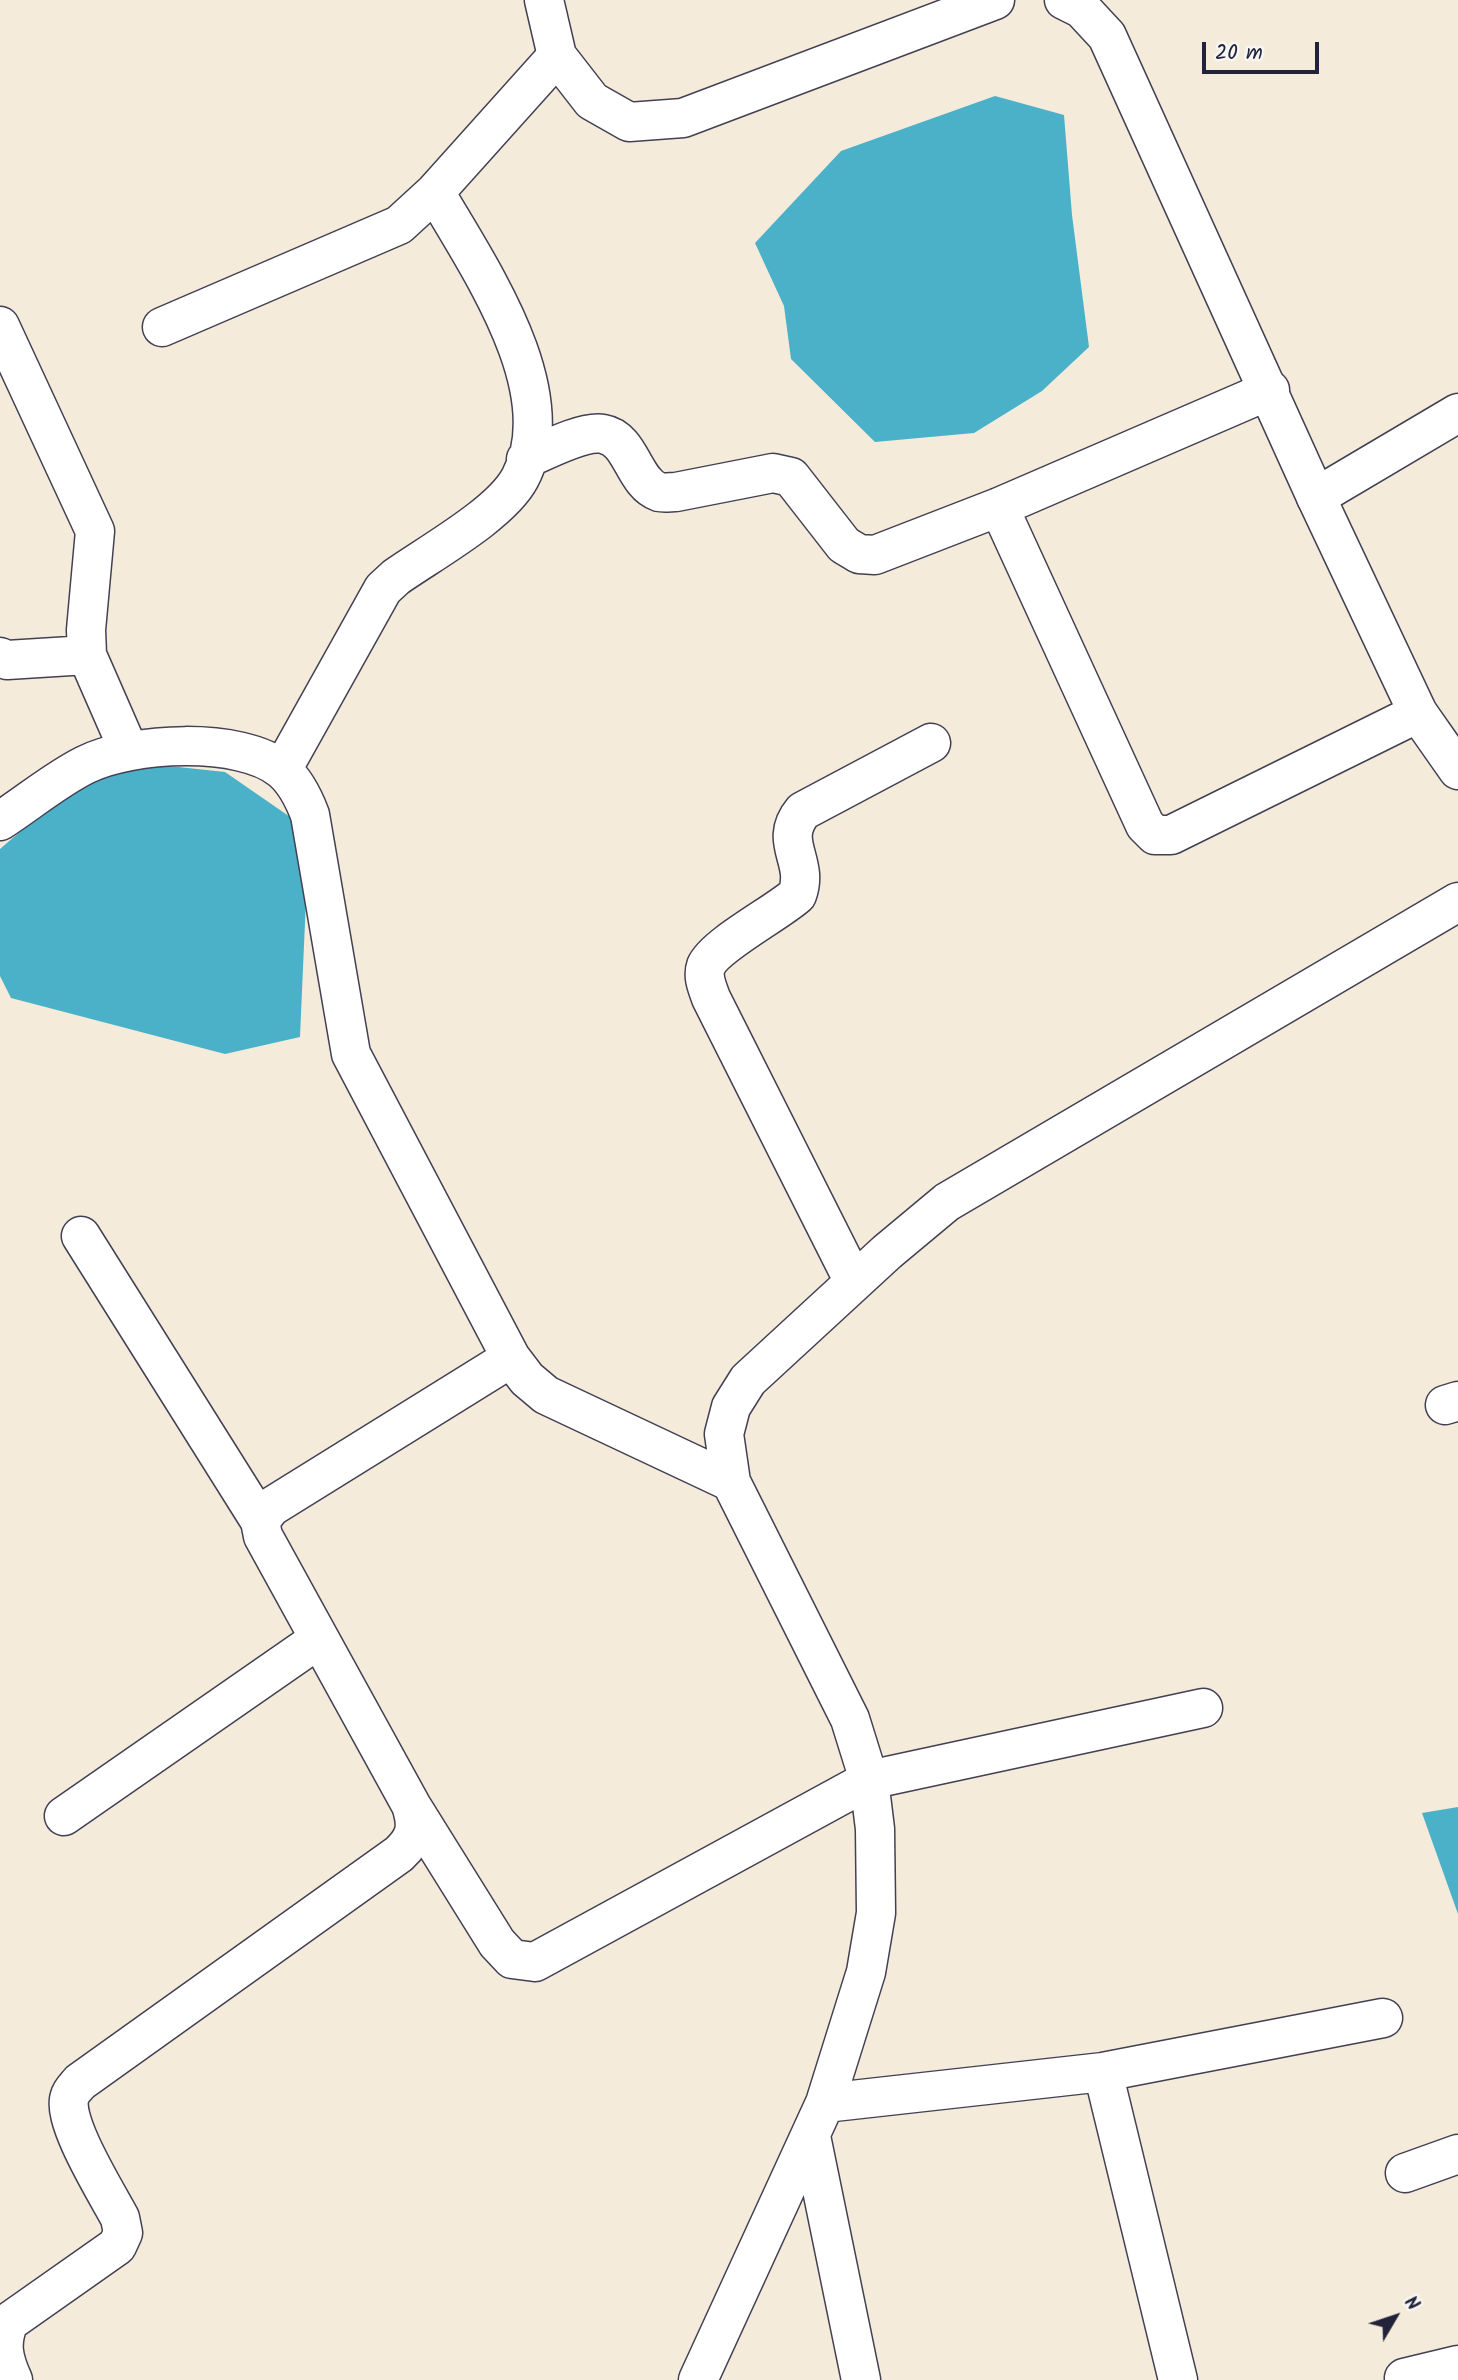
<!DOCTYPE html>
<html>
<head>
<meta charset="utf-8">
<style>
	body { margin:0 }
	#map { position:relative; width:1458px; height:2380px; overflow:hidden; background:#f5ebdb; font-family:Kalam,sans-serif }
	canvas { display:block }
	.north { position:absolute; left:1360px; top:2282px; width:70px; height:70px; -webkit-text-stroke:5px #f6f6f2; paint-order:stroke; rotate:51deg; font-size:19px; font-weight:700; line-height:28px; text-align:center; color:#22223b }
	.north::after { content:''; display:block; margin:auto; width:24px; height:32px; background:#22223b; clip-path:polygon(50% 0,100% 100%,50% 72%,0 100%) }
	.scale { position:absolute; left:1202px; top:42px; width:117px; height:32px; box-sizing:border-box; border:4px solid #22223b; border-top:0; padding-left:9px; font-size:21px; line-height:24px; white-space:nowrap; color:#22223b; -webkit-text-stroke:5px #f6f6f2; paint-order:stroke }
</style>
</head>
<body>
<div id="map">
<canvas width="1458" height="2380"></canvas>
<div class="north">N</div>
<div class="scale">20 m</div>
</div>
<script>
const context = document.querySelector('canvas').getContext('2d');
context.lineJoin = 'round';
function fill(path, color) { context.fillStyle = color; context.fill(path, 'evenodd'); }
function strokePath(path, color, width, dash) { context.strokeStyle = color; context.lineWidth = width; context.lineCap = dash ? 'butt' : 'round'; context.setLineDash(dash || []); context.stroke(path); }
const water = new Path2D(`
	M 995,96 L 1064,115 L 1072,215 L 1089,347 L 1042,391 L 974,433 L 875,442 L 791,359 L 784,306 L 755,243 L 841,151 Z
	M 104,759 L 225,772 L 309,830 L 300,1037 L 225,1054 L 11,998 L 0,976 L 0,849 Z
	M 1458,1807 L 1458,1914 L 1422,1813 Z`);
const street = new Path2D(`
	M 0,326 L 95,531 L 86,630 L 87,655 L 129,751
	M 162,327 L 399,225 L 435,192 L 557,56
	M 526,459 C 544,451 584,430 603,434 C 632,439 633,483 659,492 C 664,493 671,492 676,492 L 773,473 L 791,477 L 844,545 L 859,554 L 875,555 L 999,507 L 1270,390
	M 1316,497 L 1458,413
	M 999,507 L 1145,825 L 1155,835 L 1171,835 L 1418,713
	M 0,657 L 7,660 L 87,655
	M 282,770 L 383,589 L 396,577 C 430,553 501,514 520,478 C 566,391 477,265 435,192
	M 0,821 C 28,803 55,780 85,765 C 130,742 241,736 282,770 C 295,781 304,799 310,815 L 351,1054 L 511,1358 L 527,1379 L 546,1395 L 731,1482
	M 81,1236 L 260,1521
	M 854,1282 L 711,998 C 708,989 702,977 706,966 C 715,945 777,913 797,895 C 810,861 777,842 803,811 L 931,743
	M 1445,1405 L 1458,1401
	M 411,1805 L 497,1943 L 512,1959 L 535,1962 L 869,1780 L 1203,1708
	M 64,1816 L 319,1639
	M 1103,2072 L 1178,2380
	M 825,2103 L 1103,2072 L 1383,2018
	M 811,2136 L 861,2380
	M 1405,2173 L 1458,2154
	M 1404,2378 L 1458,2365
	M 13,2380 C 3,2358 0,2343 9,2322 L 117,2246 L 123,2233 L 120,2218 C 108,2195 60,2119 70,2096 C 71,2091 77,2086 80,2082 L 399,1854 C 416,1838 418,1827 411,1805 L 263,1536 L 260,1521 L 271,1507 L 511,1358
	M 698,2380 L 825,2103 L 866,1972 L 876,1913 L 875,1829 L 869,1780 L 850,1719 L 731,1482 L 724,1434 L 731,1407 L 748,1380 L 887,1252 L 947,1202 L 1458,902`);
const secondary = new Path2D(`
	M 544,0 L 557,56 L 592,101 L 629,122 L 683,118 L 995,0
	M 1064,0 L 1082,9 L 1107,36 L 1316,497 L 1418,713 L 1458,770`);
fill(water, '#4ab1c9');
strokePath(street, '#424053', 41);
strokePath(secondary, '#424053', 41);
strokePath(street, '#fff', 38);
strokePath(secondary, '#fff', 38);
</script>
</body>
</html>
